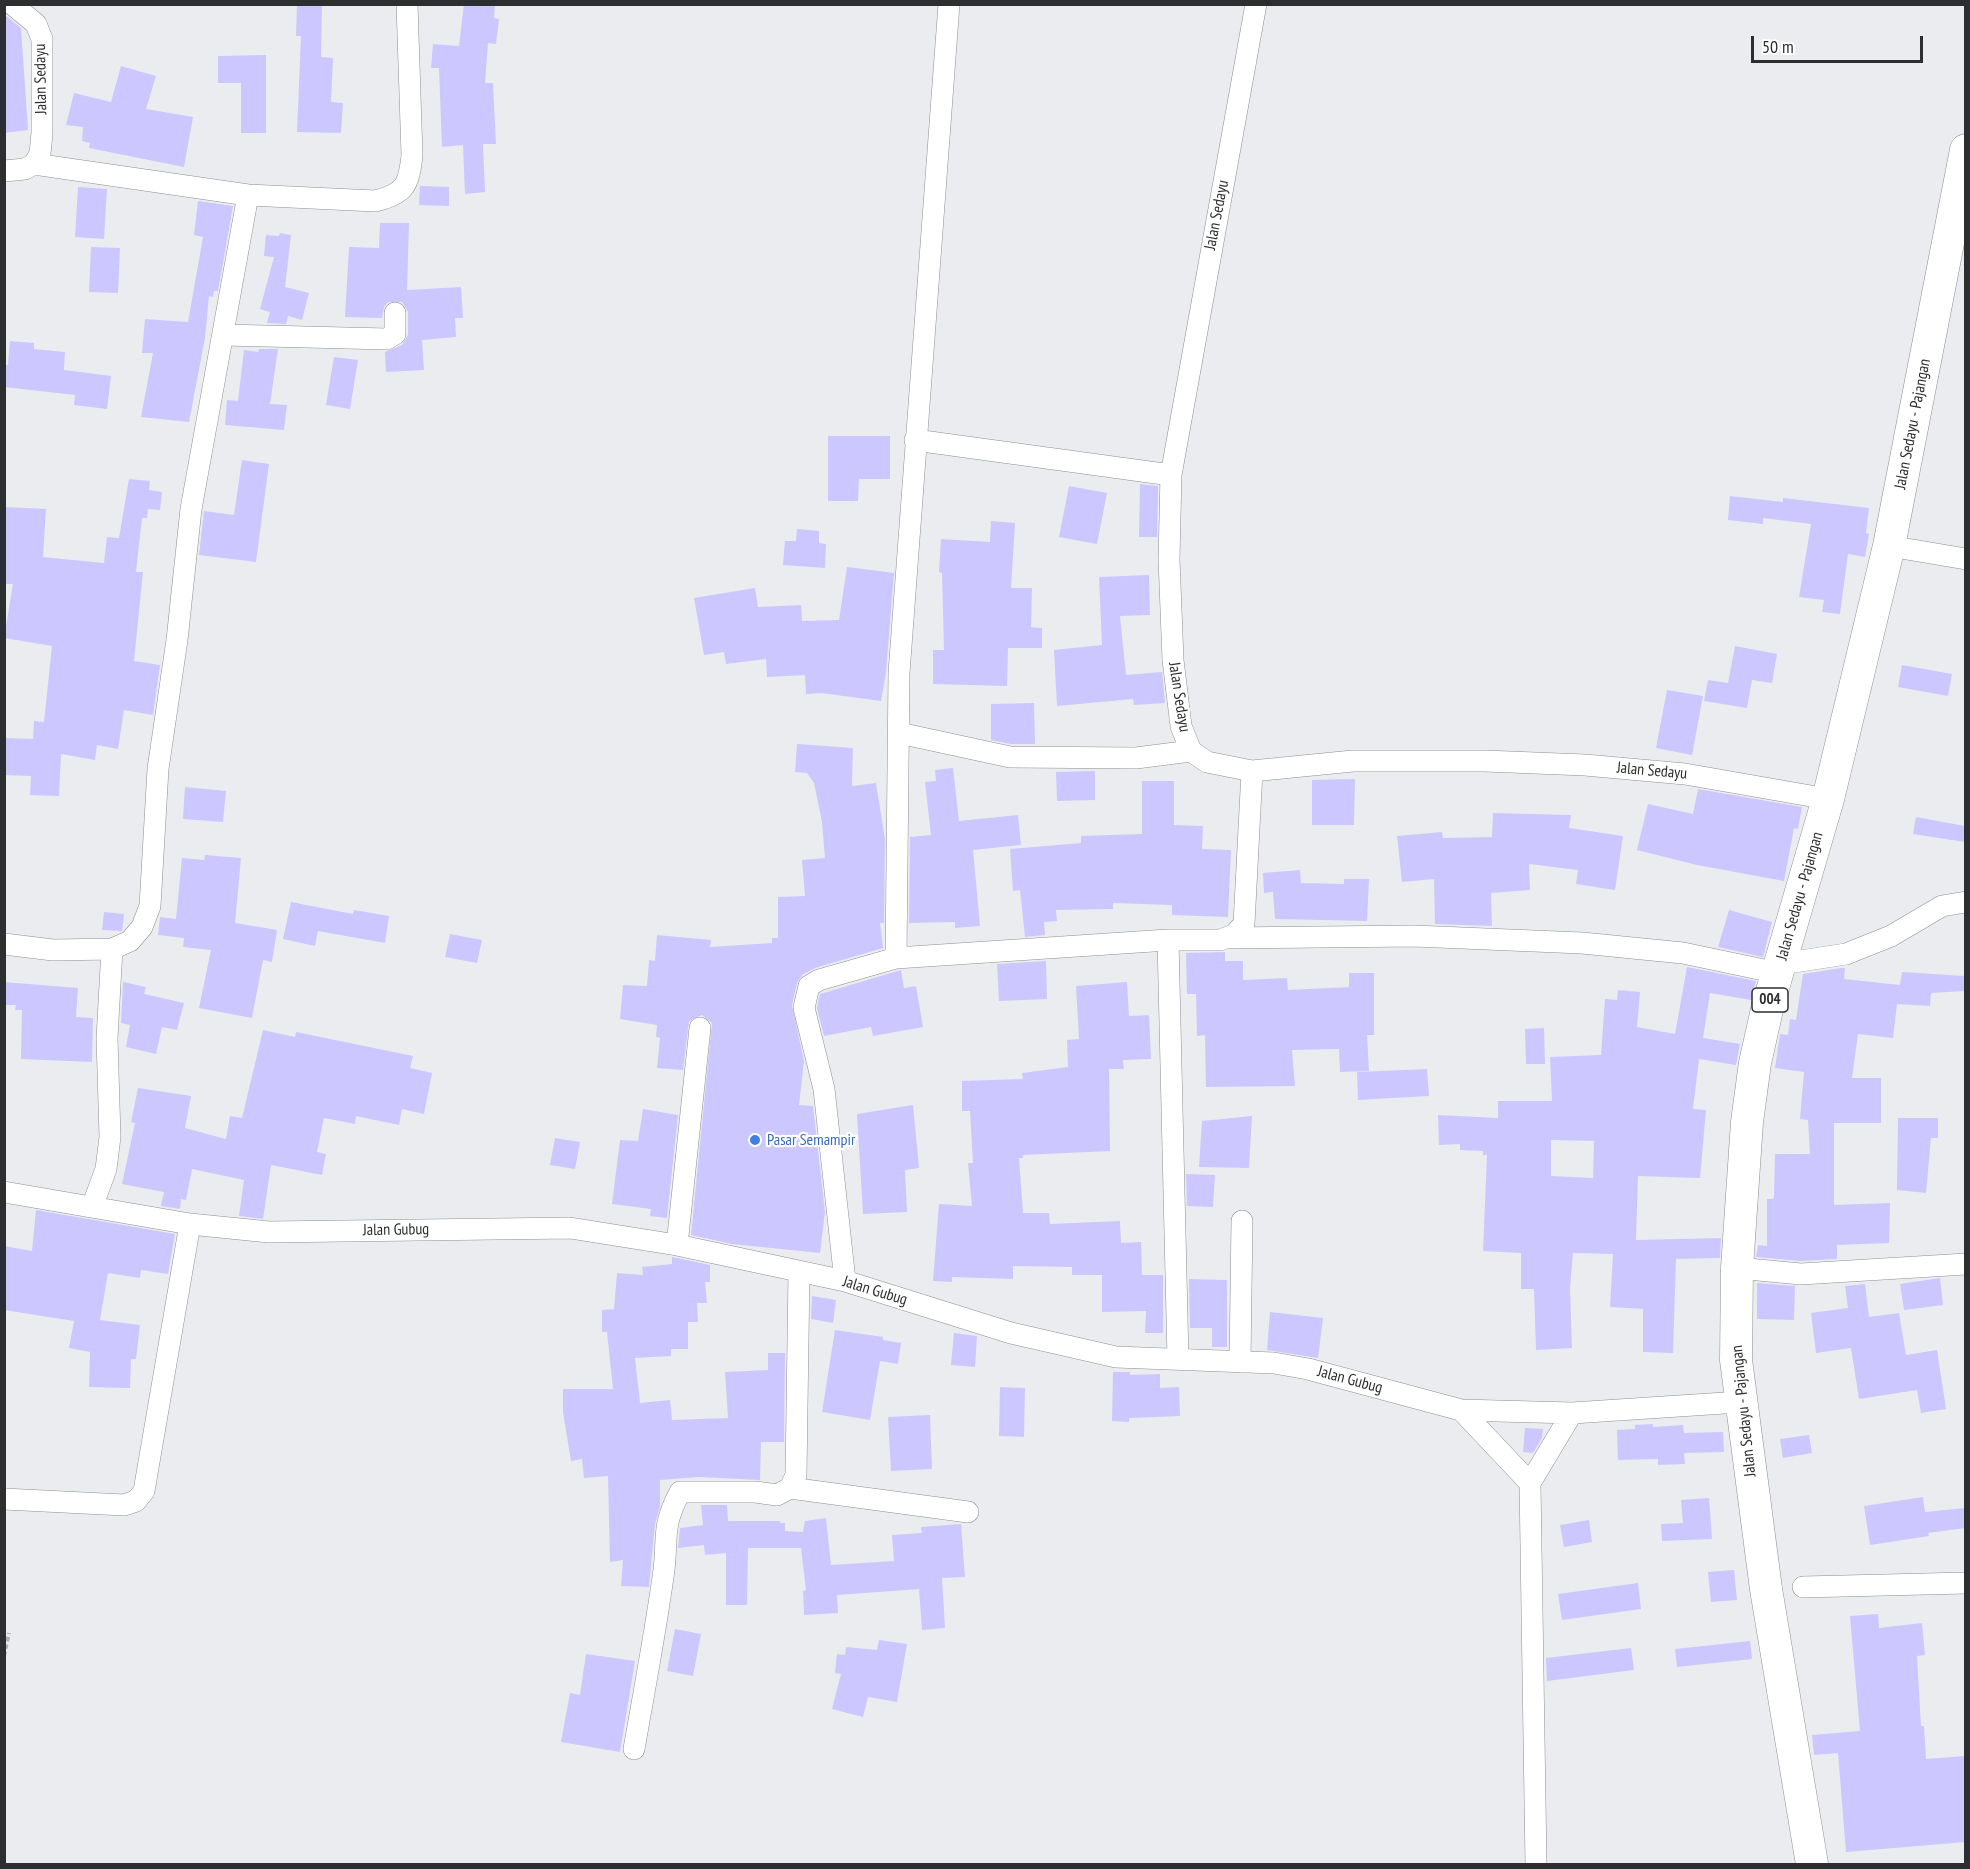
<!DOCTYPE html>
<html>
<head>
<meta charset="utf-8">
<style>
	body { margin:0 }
	#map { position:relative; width:1970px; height:1869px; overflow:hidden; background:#ebecef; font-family:"PT Sans Narrow",sans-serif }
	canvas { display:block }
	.frame { position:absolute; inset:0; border:6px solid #2d2e2f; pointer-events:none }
	.scale { position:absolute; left:1751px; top:36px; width:172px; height:27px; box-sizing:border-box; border:3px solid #2d2e2f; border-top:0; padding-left:8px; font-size:18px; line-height:21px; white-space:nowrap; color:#2d2e2f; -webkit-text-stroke:4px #fff; paint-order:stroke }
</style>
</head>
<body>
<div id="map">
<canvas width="1970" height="1869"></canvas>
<div class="frame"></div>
<div class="scale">50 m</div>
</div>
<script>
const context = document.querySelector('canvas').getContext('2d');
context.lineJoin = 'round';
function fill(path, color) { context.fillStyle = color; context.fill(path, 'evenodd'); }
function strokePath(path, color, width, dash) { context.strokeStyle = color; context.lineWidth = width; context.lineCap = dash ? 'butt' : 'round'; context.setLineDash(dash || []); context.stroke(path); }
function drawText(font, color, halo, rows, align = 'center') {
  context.font = font + ' "PT Sans Narrow",sans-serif'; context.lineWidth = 4.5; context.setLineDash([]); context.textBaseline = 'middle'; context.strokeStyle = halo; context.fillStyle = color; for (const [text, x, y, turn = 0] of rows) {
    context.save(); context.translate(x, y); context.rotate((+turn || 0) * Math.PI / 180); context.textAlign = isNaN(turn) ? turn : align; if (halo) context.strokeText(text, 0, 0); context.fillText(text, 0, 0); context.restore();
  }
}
const building = new Path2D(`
	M 297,4 L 322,4 L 321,57 L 333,58 L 331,102 L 343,103 L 341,133 L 297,132 L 301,36 L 296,36 Z
	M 464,4 L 495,4 L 494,18 L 499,19 L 496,44 L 488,43 L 485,83 L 493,83 L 496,144 L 483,144 L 485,192 L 465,194 L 463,145 L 442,147 L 439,68 L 431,68 L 433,44 L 459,46 Z
	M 4,14 L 21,28 L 28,130 L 4,133 Z
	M 266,55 L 266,133 L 241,133 L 241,83 L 218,83 L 218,56 Z
	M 121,66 L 156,76 L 146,109 L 193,117 L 184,167 L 89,148 L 90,143 L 82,141 L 83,127 L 66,125 L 74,93 L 111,102 Z
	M 420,186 L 449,187 L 449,206 L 419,205 Z
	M 78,187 L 107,189 L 104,239 L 75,237 Z
	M 198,201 L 233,206 L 218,291 L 214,291 L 213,297 L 209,296 L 205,338 L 189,422 L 141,417 L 153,353 L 142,353 L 145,319 L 188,322 L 203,237 L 194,235 Z
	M 380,223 L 409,223 L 407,290 L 461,287 L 463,318 L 455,318 L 456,337 L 422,340 L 424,370 L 386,372 L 385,352 L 402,345 L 408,335 L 408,312 L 402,302 L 388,302 L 384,307 L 382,318 L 345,317 L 349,247 L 379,248 Z
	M 280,233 L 291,235 L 285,287 L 309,293 L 302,320 L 288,316 L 286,324 L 267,323 L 270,312 L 260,309 L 274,257 L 264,256 L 266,235 L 279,236 Z
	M 91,247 L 120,248 L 118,293 L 89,292 Z
	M 10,341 L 34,343 L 34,349 L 65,352 L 64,370 L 111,376 L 107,409 L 74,405 L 75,395 L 4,387 L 4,365 L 8,365 Z
	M 259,349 L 278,349 L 270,404 L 287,405 L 284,430 L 225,425 L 227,400 L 238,401 L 244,350 L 258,352 Z
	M 334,357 L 358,360 L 350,409 L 326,405 Z
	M 828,436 L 890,436 L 890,479 L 859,479 L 858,501 L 828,501 Z
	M 242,460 L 269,464 L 256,562 L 199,555 L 204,511 L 234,515 Z
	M 129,479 L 150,481 L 149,490 L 162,492 L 160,510 L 148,509 L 147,518 L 142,518 L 136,572 L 143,572 L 134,661 L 160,665 L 153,715 L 124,710 L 118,749 L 97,745 L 95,760 L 61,754 L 59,796 L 30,795 L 31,776 L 4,775 L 4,738 L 33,739 L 34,721 L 44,722 L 52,646 L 4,638 L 13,584 L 4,584 L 4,507 L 46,509 L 43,557 L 104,563 L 107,537 L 119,538 Z
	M 1140,484 L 1158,486 L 1157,537 L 1139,537 Z
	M 1069,486 L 1107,493 L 1097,544 L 1059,537 Z
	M 1730,496 L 1783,502 L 1783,498 L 1869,508 L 1866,533 L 1869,534 L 1865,557 L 1848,554 L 1840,614 L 1822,612 L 1824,600 L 1799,597 L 1811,524 L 1763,518 L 1763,524 L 1728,520 Z
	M 991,521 L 1015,523 L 1011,588 L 1032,588 L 1031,627 L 1042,628 L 1042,648 L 1008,648 L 1007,686 L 933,684 L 933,650 L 944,650 L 942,573 L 939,572 L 941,539 L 990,542 Z
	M 797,529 L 819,531 L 819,543 L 826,544 L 825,568 L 783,565 L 785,541 L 796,541 Z
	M 847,567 L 894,573 L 886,672 L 881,701 L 821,693 L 806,694 L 805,675 L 767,677 L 766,659 L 726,664 L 724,652 L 704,655 L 694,598 L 755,588 L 758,607 L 801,605 L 802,621 L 839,620 Z
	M 1149,575 L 1150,615 L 1120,616 L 1126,675 L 1162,672 L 1165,703 L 1134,705 L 1133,699 L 1057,706 L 1054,650 L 1102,645 L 1099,577 Z
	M 1735,646 L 1777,654 L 1772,683 L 1752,680 L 1747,708 L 1704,701 L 1708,680 L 1728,683 Z
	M 1902,665 L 1952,674 L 1948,696 L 1898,687 Z
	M 1667,690 L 1703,696 L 1692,755 L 1656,748 Z
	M 1034,703 L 1035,744 L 1011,744 L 991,740 L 991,704 Z
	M 797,744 L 853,748 L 852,786 L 876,783 L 885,839 L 884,923 L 880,923 L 883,948 L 815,968 L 802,975 L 797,983 L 792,1005 L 804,1061 L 799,1105 L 813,1106 L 825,1212 L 820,1253 L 732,1244 L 691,1235 L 712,1023 L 702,1015 L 689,1021 L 683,1070 L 657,1068 L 660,1038 L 656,1037 L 657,1025 L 620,1019 L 623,985 L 647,986 L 649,960 L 655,961 L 657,935 L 711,940 L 710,947 L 772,943 L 772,938 L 778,938 L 778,897 L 805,896 L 802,860 L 825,858 L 822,822 L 814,783 L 807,773 L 795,772 Z
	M 953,768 L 959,821 L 1018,815 L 1021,845 L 973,850 L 980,926 L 955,928 L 955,922 L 909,923 L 910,837 L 931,835 L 925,782 L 936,781 L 935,770 Z
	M 1095,771 L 1095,800 L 1057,801 L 1056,772 Z
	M 1355,779 L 1354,825 L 1312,825 L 1312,780 Z
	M 1142,781 L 1174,781 L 1174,825 L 1203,826 L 1202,849 L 1231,850 L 1228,917 L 1172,915 L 1172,905 L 1113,903 L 1113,909 L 1056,910 L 1057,921 L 1044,922 L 1045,935 L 1025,937 L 1020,890 L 1013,891 L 1010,849 L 1081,843 L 1081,836 L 1142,834 Z
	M 185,787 L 226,791 L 223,822 L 183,819 Z
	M 1698,789 L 1802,807 L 1798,829 L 1794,828 L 1784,881 L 1697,865 L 1637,850 L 1648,804 L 1693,814 Z
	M 1493,813 L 1571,815 L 1569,828 L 1623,836 L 1615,890 L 1576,884 L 1578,870 L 1529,864 L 1530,890 L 1491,893 L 1492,926 L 1435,924 L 1434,879 L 1402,882 L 1397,836 L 1442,832 L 1443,838 L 1492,837 Z
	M 1916,817 L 1965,826 L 1965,842 L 1913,834 Z
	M 205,855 L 241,858 L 235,923 L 277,930 L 272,962 L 263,960 L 252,1018 L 199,1008 L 211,950 L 183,947 L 184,938 L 158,935 L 160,917 L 176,919 L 182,858 L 204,860 Z
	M 1300,870 L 1301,883 L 1344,884 L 1344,879 L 1369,879 L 1367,921 L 1275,919 L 1273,892 L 1264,893 L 1263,873 Z
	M 291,902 L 353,914 L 354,910 L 389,916 L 385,943 L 318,931 L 315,946 L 283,939 Z
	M 1729,910 L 1772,922 L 1763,957 L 1718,947 Z
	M 104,912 L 124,914 L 122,931 L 102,930 Z
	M 450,934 L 482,940 L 477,963 L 445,957 Z
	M 1225,952 L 1225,961 L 1243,961 L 1243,980 L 1287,978 L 1288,990 L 1349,987 L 1349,973 L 1374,973 L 1374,1035 L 1367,1035 L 1369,1071 L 1340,1072 L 1339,1049 L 1292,1050 L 1295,1086 L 1206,1087 L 1205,1035 L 1197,1036 L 1196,994 L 1187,994 L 1186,953 Z
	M 1046,961 L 1047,999 L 999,1001 L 997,964 Z
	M 1687,967 L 1756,981 L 1751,1000 L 1710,993 L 1703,1038 L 1740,1044 L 1736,1065 L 1699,1059 L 1693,1109 L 1706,1110 L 1700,1178 L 1638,1176 L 1636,1240 L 1721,1238 L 1720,1258 L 1676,1259 L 1673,1353 L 1643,1352 L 1643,1309 L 1610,1307 L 1613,1254 L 1573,1253 L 1570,1288 L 1572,1348 L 1536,1350 L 1534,1289 L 1521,1289 L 1521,1253 L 1483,1251 L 1487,1155 L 1483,1155 L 1483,1151 L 1460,1150 L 1460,1144 L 1439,1145 L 1438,1115 L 1498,1118 L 1498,1101 L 1552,1101 L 1550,1057 L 1601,1055 L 1605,999 L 1617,1000 L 1618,990 L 1640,992 L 1637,1027 L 1675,1034 ZM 1551,1140 L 1594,1141 L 1593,1178 L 1551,1176 Z
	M 1841,968 L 1845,968 L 1844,979 L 1900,985 L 1902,972 L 1965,976 L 1965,991 L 1931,993 L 1930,1006 L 1897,1004 L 1893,1038 L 1858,1034 L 1852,1078 L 1881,1078 L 1881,1123 L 1834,1123 L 1834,1205 L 1890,1203 L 1889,1243 L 1837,1245 L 1837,1259 L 1801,1261 L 1756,1257 L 1758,1245 L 1767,1246 L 1767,1199 L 1773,1199 L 1774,1196 L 1775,1154 L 1810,1154 L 1808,1120 L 1800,1119 L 1804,1072 L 1775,1068 L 1780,1034 L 1788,1035 L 1790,1019 L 1796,1020 L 1803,974 Z
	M 901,970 L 904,988 L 916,986 L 923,1027 L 873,1036 L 871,1027 L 824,1036 L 817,1008 L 820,994 Z
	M 4,982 L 78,988 L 76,1017 L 93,1018 L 92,1062 L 21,1059 L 22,1010 L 15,1010 L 16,1005 L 4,1005 Z
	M 123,982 L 146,987 L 144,994 L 184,1003 L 177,1030 L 162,1027 L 156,1054 L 126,1047 L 130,1025 L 121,1023 Z
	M 1127,982 L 1129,1016 L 1149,1015 L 1151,1059 L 1123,1060 L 1124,1069 L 1109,1069 L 1110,1151 L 1023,1155 L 1023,1158 L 1019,1158 L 1023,1213 L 1049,1213 L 1050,1224 L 1120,1221 L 1121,1243 L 1141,1242 L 1142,1275 L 1163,1275 L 1163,1333 L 1145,1333 L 1146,1311 L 1102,1312 L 1102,1275 L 1072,1275 L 1072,1267 L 1013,1266 L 1013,1279 L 952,1277 L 952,1282 L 933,1281 L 939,1204 L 972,1206 L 968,1163 L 973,1163 L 970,1111 L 962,1111 L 962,1081 L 1023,1079 L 1022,1073 L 1068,1067 L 1067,1040 L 1079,1039 L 1076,986 Z
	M 1544,1028 L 1545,1064 L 1526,1064 L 1525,1029 Z
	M 263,1030 L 295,1037 L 296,1032 L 413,1056 L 410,1068 L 432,1073 L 424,1114 L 402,1109 L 399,1125 L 356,1116 L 355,1124 L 324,1118 L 317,1152 L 326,1154 L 322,1175 L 271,1165 L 263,1219 L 239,1216 L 244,1180 L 192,1169 L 186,1200 L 181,1199 L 180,1209 L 161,1206 L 164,1192 L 122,1184 L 135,1123 L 131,1122 L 138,1088 L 191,1096 L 185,1128 L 226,1139 L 230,1116 L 242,1118 Z
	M 1427,1069 L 1429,1096 L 1358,1100 L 1357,1072 Z
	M 913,1105 L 919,1168 L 905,1170 L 907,1212 L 863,1214 L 857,1114 Z
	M 643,1109 L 678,1115 L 667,1218 L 650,1216 L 651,1209 L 612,1204 L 620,1140 L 638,1141 Z
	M 1252,1116 L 1249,1168 L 1199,1167 L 1202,1121 Z
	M 1898,1118 L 1938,1118 L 1938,1138 L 1931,1138 L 1926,1193 L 1897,1190 Z
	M 555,1138 L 580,1142 L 575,1169 L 550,1165 Z
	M 1186,1174 L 1215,1175 L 1213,1207 L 1187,1206 Z
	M 36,1210 L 175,1234 L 168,1274 L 141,1270 L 140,1278 L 108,1273 L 100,1320 L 140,1325 L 136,1359 L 131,1359 L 130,1388 L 89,1387 L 90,1352 L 69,1348 L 74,1321 L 4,1310 L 4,1246 L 32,1251 Z
	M 672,1257 L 710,1265 L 710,1282 L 705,1282 L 707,1303 L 697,1303 L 698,1322 L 688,1322 L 688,1349 L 671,1349 L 671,1356 L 635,1358 L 640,1403 L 670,1400 L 672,1420 L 728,1418 L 725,1372 L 768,1370 L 768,1353 L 785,1353 L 784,1442 L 761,1442 L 760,1480 L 699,1477 L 660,1480 L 660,1506 L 655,1524 L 649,1587 L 621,1586 L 623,1560 L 610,1562 L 608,1476 L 584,1478 L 582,1459 L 571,1461 L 563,1412 L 563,1389 L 613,1389 L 607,1332 L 602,1332 L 602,1310 L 614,1309 L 617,1273 L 643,1275 L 642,1267 L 672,1264 Z
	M 1940,1278 L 1943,1305 L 1904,1310 L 1900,1284 Z
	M 1189,1279 L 1227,1280 L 1227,1347 L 1212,1347 L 1212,1328 L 1190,1328 Z
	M 1757,1283 L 1795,1286 L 1794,1320 L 1757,1319 Z
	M 1865,1284 L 1869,1317 L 1899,1313 L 1906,1355 L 1937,1350 L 1946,1409 L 1921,1413 L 1917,1390 L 1859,1399 L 1851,1348 L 1816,1353 L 1811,1313 L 1848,1308 L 1845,1286 Z
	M 812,1296 L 836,1300 L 833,1323 L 811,1319 Z
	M 1270,1312 L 1323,1318 L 1318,1358 L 1267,1350 Z
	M 835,1330 L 883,1337 L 883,1340 L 901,1343 L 898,1364 L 880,1361 L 870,1420 L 822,1412 Z
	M 954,1333 L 977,1336 L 975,1367 L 951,1365 Z
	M 1113,1372 L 1130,1372 L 1130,1375 L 1160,1374 L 1160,1388 L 1179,1387 L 1180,1416 L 1129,1418 L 1129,1422 L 1112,1421 Z
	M 1000,1387 L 1025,1388 L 1024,1437 L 999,1436 Z
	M 930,1415 L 932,1469 L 891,1471 L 888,1417 Z
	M 1653,1424 L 1653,1427 L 1683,1425 L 1684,1433 L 1723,1432 L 1724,1452 L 1684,1453 L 1685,1464 L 1658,1465 L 1658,1459 L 1618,1460 L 1617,1430 L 1635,1429 L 1635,1425 Z
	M 1525,1428 L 1543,1429 L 1542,1438 L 1533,1453 L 1523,1452 Z
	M 1809,1435 L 1812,1453 L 1783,1458 L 1780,1439 Z
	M 1923,1497 L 1925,1512 L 1965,1508 L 1965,1528 L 1928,1533 L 1929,1536 L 1870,1545 L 1864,1506 Z
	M 1709,1498 L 1712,1539 L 1662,1541 L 1661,1524 L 1683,1523 L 1681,1500 Z
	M 701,1505 L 727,1505 L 728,1521 L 780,1521 L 780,1523 L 785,1523 L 785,1531 L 803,1532 L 805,1521 L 826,1518 L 831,1565 L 894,1561 L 892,1535 L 922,1533 L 921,1527 L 961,1524 L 965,1577 L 942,1578 L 945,1628 L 922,1630 L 919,1589 L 837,1595 L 838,1613 L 804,1615 L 803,1591 L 806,1590 L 801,1548 L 748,1548 L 747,1605 L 726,1605 L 726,1553 L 705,1555 L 704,1545 L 678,1548 L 680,1528 L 703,1525 Z
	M 1589,1520 L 1592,1542 L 1564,1547 L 1560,1525 Z
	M 1734,1570 L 1737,1600 L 1711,1602 L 1708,1572 Z
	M 1638,1583 L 1641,1609 L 1562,1620 L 1558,1594 Z
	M 1878,1614 L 1879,1628 L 1922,1623 L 1925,1655 L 1917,1656 L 1921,1726 L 1924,1726 L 1926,1759 L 1965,1756 L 1965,1842 L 1846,1852 L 1838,1753 L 1814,1755 L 1812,1735 L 1860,1731 L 1850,1616 Z
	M 675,1629 L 701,1634 L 693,1676 L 667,1671 Z
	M 879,1640 L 907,1644 L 897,1702 L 868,1697 L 863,1717 L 832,1709 L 841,1674 L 835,1673 L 837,1654 L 845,1655 L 846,1647 L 877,1650 Z
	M 1750,1641 L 1752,1659 L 1677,1667 L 1675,1649 Z
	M 1631,1648 L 1634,1670 L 1547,1681 L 1546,1658 Z
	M 586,1654 L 635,1661 L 620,1752 L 561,1742 L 570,1693 L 580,1695 Z`);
const path = new Path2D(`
	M 4,1656 L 9,1633`);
const minor = new Path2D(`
	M 12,4 L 36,24 L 42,39 L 42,133 L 40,154 L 34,164
	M 1256,4 L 1171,475 L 1169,559 L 1173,660 L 1181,726 L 1191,751 L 1207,762 L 1252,771 L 1353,761 L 1485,761 L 1585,765 L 1685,774 L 1828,799
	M 4,171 L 25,169 L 34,164 L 248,195 L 375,201 C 405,194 409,185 412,155 L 407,4
	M 224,335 L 387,339 L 395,334 L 395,313
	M 915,440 L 1171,475
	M 1889,546 L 1966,559
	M 899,733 L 1010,757 L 1136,758 L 1191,751
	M 1227,938 L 1414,936 L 1582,943 L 1683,953 L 1778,973
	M 1168,940 L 1178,1359
	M 4,944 L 53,950 L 112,949 L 130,941 L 142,927 L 150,906 L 158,769 L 177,640 L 191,509 L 248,195
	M 896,958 L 899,673 L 949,4
	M 1781,964 L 1846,954 L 1891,936 L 1942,906 L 1966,902
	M 4,1192 L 190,1224 L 269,1232 L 570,1228 L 677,1245 L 845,1281 L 1011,1333 L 1116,1357 L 1274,1363 L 1308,1369 L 1461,1410 L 1572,1413 L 1740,1402
	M 92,1207 L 106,1169 L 110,1137 L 107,1038 L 112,949
	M 677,1245 L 700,1028
	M 1737,1268 L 1801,1274 L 1966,1264
	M 845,1281 L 824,1089 L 804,1008 L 809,986 L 819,980 L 896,958 L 1168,940 L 1220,940 L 1234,935 L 1244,924 L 1252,771
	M 1240,1362 L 1242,1221
	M 1461,1410 L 1530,1483
	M 790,1488 L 968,1512
	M 4,1499 L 124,1505 L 136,1501 L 144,1491 L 190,1224
	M 1803,1587 L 1966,1583
	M 634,1749 C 644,1692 655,1634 663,1577 C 669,1540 660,1529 680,1492 L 755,1492 L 777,1495 L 790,1488 L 796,1475 L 799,1272
	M 1536,1864 L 1530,1483 L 1572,1413`);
const primary = new Path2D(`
	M 1812,1864 L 1766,1589 L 1736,1360 L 1737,1268 L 1747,1122 L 1755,1063 L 1768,1005 L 1828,799 L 1889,546 L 1966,150`);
const markers = [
	[755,1140,6,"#3f7fe0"]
];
const shields = [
	[1770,1000,36]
];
const shieldNames = [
	["004",1770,1000]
];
const streetNames = [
	["Jalan Sedayu",41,79,-91],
	["Jalan Sedayu",1217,215,-79],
	["Jalan Sedayu - Pajangan",1913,424,-79],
	["Jalan Sedayu",1179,697,81],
	["Jalan Sedayu",1652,771,5],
	["Jalan Sedayu - Pajangan",1800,896,-74],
	["Jalan Gubug",396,1230,-1],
	["Jalan Gubug",875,1291,17],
	["Jalan Gubug",1350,1380,15],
	["Jalan Sedayu - Pajangan",1744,1411,-96]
];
const shopNames = [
	["Pasar Semampir",767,1140]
];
fill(building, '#cdc7ff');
strokePath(minor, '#8e8f92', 22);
strokePath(primary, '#8e8f92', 33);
strokePath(path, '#aeafb1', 4, [4.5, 3]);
strokePath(minor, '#fff', 21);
strokePath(primary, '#fff', 32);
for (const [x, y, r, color] of markers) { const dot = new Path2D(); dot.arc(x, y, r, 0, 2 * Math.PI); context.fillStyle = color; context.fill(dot); strokePath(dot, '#fff', 2); }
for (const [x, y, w] of shields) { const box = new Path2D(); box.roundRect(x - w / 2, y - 12, w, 24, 4.5); context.fillStyle = '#fff'; context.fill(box); strokePath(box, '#2d2e2f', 1.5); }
drawText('bold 15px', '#2d2e2f', null, shieldNames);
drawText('16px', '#2d2e2f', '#fff', streetNames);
drawText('16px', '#366cbe', '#fff', shopNames, 'left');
</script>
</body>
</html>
